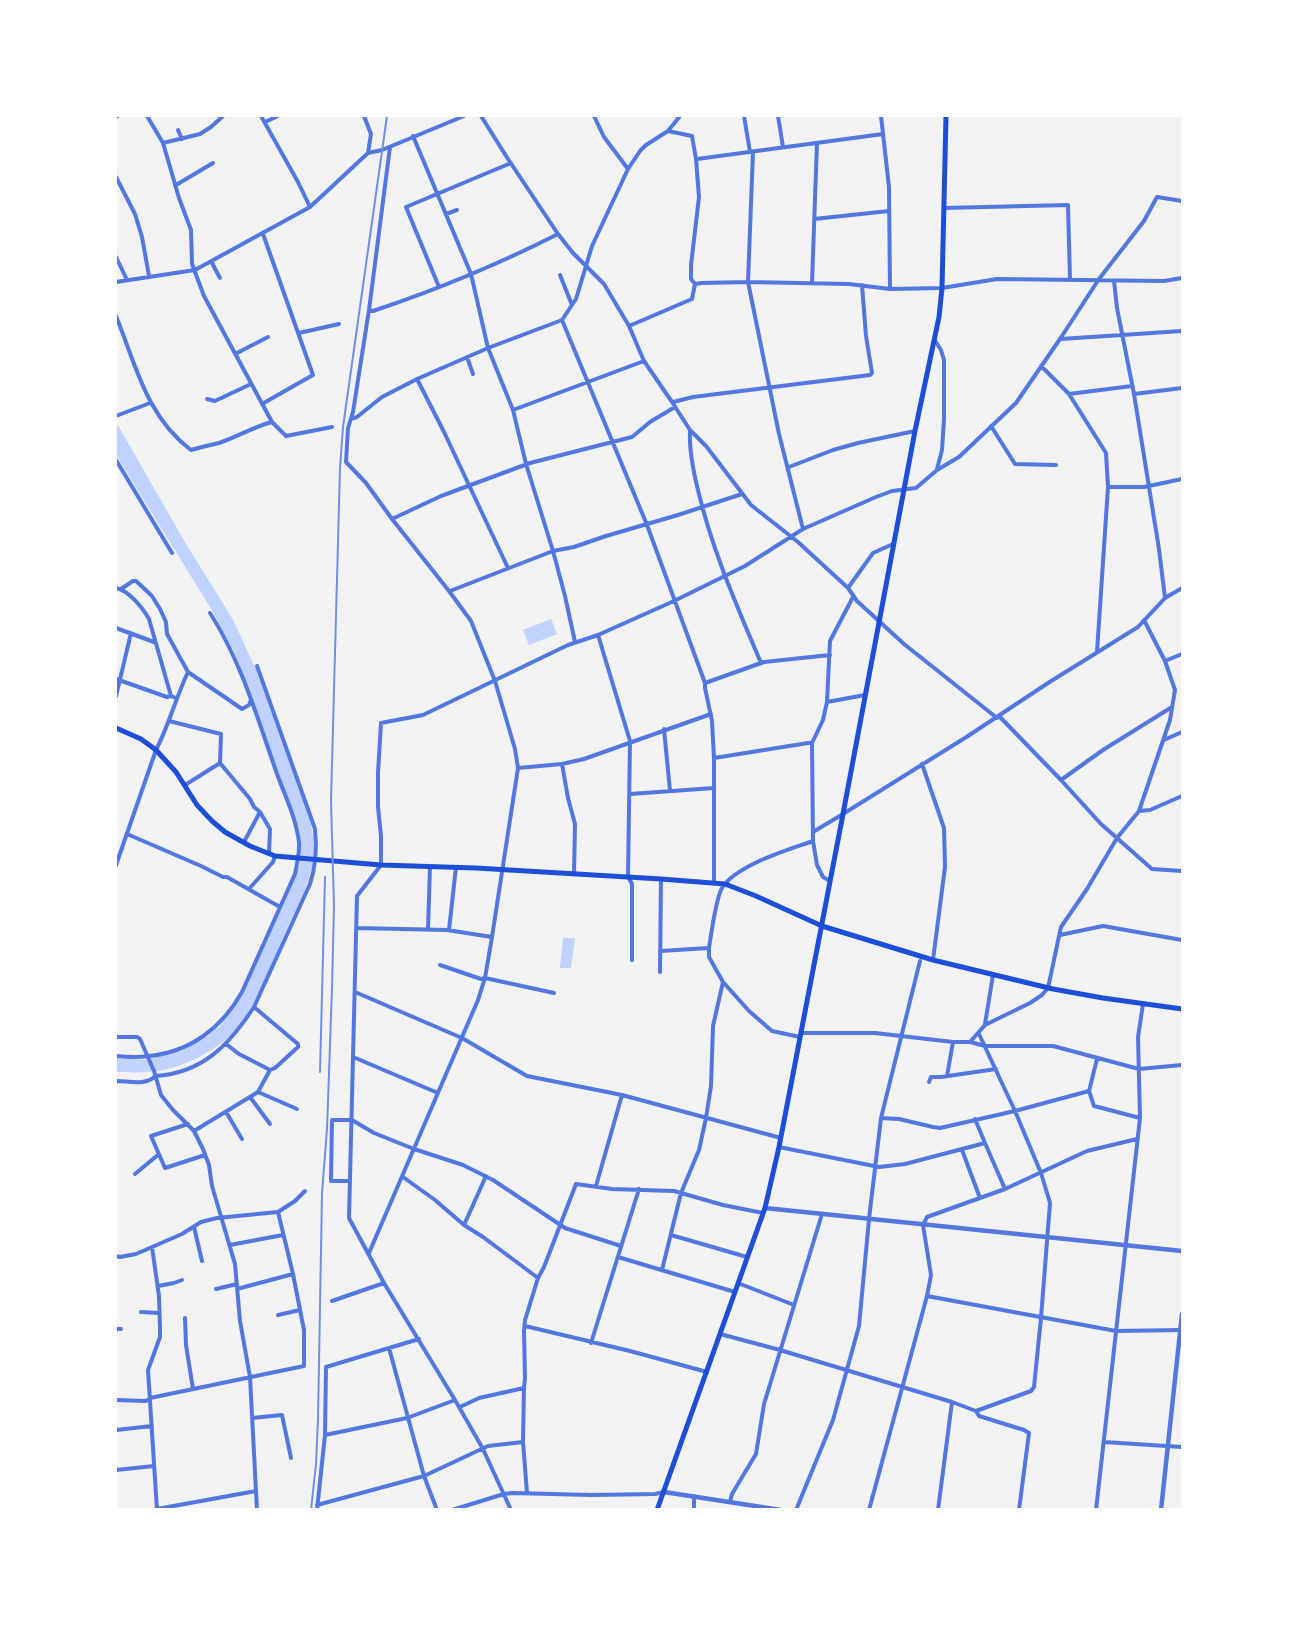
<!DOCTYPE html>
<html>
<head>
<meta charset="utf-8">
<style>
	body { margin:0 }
	#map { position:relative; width:1298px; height:1625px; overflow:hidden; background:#f2f2f2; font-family:Lato,sans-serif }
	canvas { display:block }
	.frame { position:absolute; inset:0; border:117px solid #fff; pointer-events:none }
</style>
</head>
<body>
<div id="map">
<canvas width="1298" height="1625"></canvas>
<div class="frame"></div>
</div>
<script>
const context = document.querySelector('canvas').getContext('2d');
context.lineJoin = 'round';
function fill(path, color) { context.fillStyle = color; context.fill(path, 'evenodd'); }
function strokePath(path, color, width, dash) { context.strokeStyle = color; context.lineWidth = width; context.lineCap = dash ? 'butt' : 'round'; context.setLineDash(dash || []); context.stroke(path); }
const water = new Path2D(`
	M 116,422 L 186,544 L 232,618 L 242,639 L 256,670 L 310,821 C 314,838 316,854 311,871 C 306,891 295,911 286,930 C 270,967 253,1020 220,1044 C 200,1059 172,1071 148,1072 C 137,1073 126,1072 116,1072 L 116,1058 L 145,1060 L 181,1051 L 208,1036 L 219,1027 L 235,1007 L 243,994 L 296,875 L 300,864 L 301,843 L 299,829 L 236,655 L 213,612 L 121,463 L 116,453 Z
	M 551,619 L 557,634 L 529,645 L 523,630 Z
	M 563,938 L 575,938 L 571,968 L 560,968 Z`);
const minor = new Path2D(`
	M 147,116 L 163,143 L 179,198 L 191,230 L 192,264 L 204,296 L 272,422 L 286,436 L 332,427
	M 261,116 L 298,182 L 310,207
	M 364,116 L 371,134 L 368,153
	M 481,116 L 508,159 L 558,234 L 573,253 L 604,284 L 629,326 L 644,361 L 672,402 L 690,430 L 706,446 L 751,505 L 798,542 L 848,588 L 857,601 L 904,644 L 997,718
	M 594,116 L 604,137 L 628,169
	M 744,116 L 750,152
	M 778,116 L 783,147
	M 881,116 L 889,187 L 890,288
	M 116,117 L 118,116
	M 265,122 L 278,116
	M 178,130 L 182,139
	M 413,136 L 471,274 L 488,348 L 513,410 L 526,464 L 553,551 L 565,596 L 575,642
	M 163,143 L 200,134 L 211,127 L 223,116
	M 753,152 L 748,282 L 779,434 L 803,529
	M 697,159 L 883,134
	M 116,177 L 135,214 L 142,237 L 149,276
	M 176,185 L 213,163
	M 944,208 L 1068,205 L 1070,279
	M 446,214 L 457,210
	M 814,219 L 889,211
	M 116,257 L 127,280
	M 211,261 L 220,278
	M 560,275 L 572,305
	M 1114,281 L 1117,308 L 1134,394 L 1159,549 L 1165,598
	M 116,282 L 195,270 L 310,207 L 368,153 L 382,150 L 464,116
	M 812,283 L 817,143
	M 695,284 L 702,283 L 748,282 L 849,284 L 890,289 L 942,288 L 997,279 L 1164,281 L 1182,278
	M 439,287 L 406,207 L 511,163
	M 369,310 L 373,311 C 436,290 499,264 558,234
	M 116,316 C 136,365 146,416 191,450 C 201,447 210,445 219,443 C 237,437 253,427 272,422
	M 562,320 L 647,525 L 705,683 L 705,688 L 712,721 L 714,758 L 714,883
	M 629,326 L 692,299 L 695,284 L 691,279 L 691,265 L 699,197 L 696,159 L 692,136 L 668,131
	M 299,333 L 339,324
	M 934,339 L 941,350 L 944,360 L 944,419 L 942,450 L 937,469
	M 1061,339 L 1182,331
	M 235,354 L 268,337
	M 467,357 L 473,374
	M 1041,366 L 1069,394 L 1106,453 L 1108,487 L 1097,652
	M 417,379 L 444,432 L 508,568
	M 1069,394 L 1132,386
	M 1134,394 L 1182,388
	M 207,399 L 215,401 L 251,384
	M 673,402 L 693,397 L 870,375 L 872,373 L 866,336 L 862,285
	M 262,404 L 313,375 L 263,234
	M 513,410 L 644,361
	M 116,416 L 150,403
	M 351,419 L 357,417 L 382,397 L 417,379 L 488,348 L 562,320 L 576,299 L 592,246 L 628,169 L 640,151 L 646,145 L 668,131 L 680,116
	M 991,426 L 1015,464 L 1056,465
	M 690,431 C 689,451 693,470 698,490 C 712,550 737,606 761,663
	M 116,460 L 172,553
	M 789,467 L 833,450 L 858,443 L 915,431
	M 1108,487 L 1144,487 L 1182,479
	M 392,519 L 441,496 L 530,463 L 632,437 L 650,422 L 675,407
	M 116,588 C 128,590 143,608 149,619 L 171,696 L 176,698
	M 848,588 L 873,553 L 893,544
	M 121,589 L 133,581 L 136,581 L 152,596 L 160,609 L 166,622 L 167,634 L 188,672
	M 450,591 L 553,551 L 574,547 L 606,536 L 678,515 L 742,494
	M 116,628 L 154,642
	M 598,635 L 630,741 L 628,877 L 632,884 L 632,960
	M 1165,661 L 1182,654
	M 116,679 L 167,697 L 171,696
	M 705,683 L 764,662 L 830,655
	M 116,696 L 131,633
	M 827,702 L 865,695
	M 999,716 L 1061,780 L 1101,824 L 1152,869 L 1182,871
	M 169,721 L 221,734 L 220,763 L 250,799 L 254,807 L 260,812 L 270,829 L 269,854
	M 664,729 L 670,791
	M 1164,740 L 1182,732
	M 714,758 L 808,743 L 812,743
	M 562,764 L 568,798 L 575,824 L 574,874
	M 922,764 L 944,828 L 945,867 L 933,960
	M 518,768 L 562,764 L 584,759 L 711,714
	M 1061,780 L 1103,750 L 1172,707
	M 185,785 L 220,763
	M 630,794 L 714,788
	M 1139,811 L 1150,810 L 1182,796
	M 813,832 L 843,814 L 968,736 L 1048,683 L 1138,627 L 1165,598 L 1182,588
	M 127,834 L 201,866 L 223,877 L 227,877 L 280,907
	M 244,842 L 260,812
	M 116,865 L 156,750 C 169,725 176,697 188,672 L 242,709 L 249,705 L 251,700
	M 830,881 L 823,877 L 817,865 L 813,841 L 812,743 L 823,720 L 827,702 L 830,641 L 853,597
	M 249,889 L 273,862 L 275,856
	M 357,928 L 447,930 L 492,937
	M 428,929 L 430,867
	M 449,930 L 456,867
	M 1060,935 L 1103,926 L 1182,940
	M 660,951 L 709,948
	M 440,965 L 481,979 L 485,978 L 554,993
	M 660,972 L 661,879
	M 355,992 L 462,1038 L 527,1076 L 622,1095 L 781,1138
	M 985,1024 L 993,975
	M 801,1033 L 875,1033 L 953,1042 L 970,1042 L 985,1046 L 1053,1046 L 1139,1069 L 1182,1065
	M 116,1037 L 137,1037 L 140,1039 L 154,1071 L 161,1095 L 173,1110 L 194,1131 L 203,1149 L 209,1165 L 212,1186 L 235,1264 L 240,1321 L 250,1377 L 257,1510
	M 800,1037 L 772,1031 L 749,1011 L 723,982 L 709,957 L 709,948 C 711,935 716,898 722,888 C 736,865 788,850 813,841
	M 970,1042 L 985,1025 L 1030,1003 L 1042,995 L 1048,988 L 1061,927 L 1087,889 L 1117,838 L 1139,811 L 1170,720 L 1175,690 L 1165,661 L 1144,620
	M 226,1044 L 239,1054 L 270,1070
	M 116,1056 C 126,1057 138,1058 149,1056 C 190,1052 222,1028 242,992 L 295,874 C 297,864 300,852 299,842 C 296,817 284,794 276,771 C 257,717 241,661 210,613
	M 353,1057 L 438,1093
	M 947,1076 L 953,1042
	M 116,1081 C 128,1081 147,1086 155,1076 C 203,1073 229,1045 254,1007 L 310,884 C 316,866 317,848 315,829 L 257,666
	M 929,1082 L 931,1077 L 941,1077 L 996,1069
	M 1089,1091 L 1094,1106 L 1140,1118
	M 258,1092 L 297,1109
	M 250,1097 L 270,1124
	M 226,1112 L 242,1139
	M 881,1118 L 899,1119 L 933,1127 L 940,1128 L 1015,1111 L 1089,1091 L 1097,1059
	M 188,1124 L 151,1136 L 165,1168 L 205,1155
	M 194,1131 L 258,1092 L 270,1070 L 275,1068 L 298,1047 L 298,1044 L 254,1007
	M 985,1143 L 1005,1189
	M 779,1147 L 879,1167 L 905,1164 L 985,1143 L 975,1119
	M 962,1150 L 980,1198
	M 135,1174 L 159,1154
	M 403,1177 L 435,1200 L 464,1225 L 483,1237 L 538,1278
	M 350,1181 L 331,1181 L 332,1120 L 352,1120 L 374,1133 L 414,1149 L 463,1165 L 493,1180 L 565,1228 L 621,1246
	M 596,1186 L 622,1095
	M 464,1225 L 486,1176
	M 194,1227 L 202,1261
	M 671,1235 L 747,1257
	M 230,1245 L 283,1235
	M 152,1247 L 159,1296 L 160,1328 L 160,1337 L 148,1370 L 157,1510
	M 369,1253 L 478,1000 L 485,978 L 492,937 L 518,768 L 515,749 L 495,681 L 471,621 L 449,591 L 392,519 L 366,483 L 346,462 L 348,428 L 353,412 L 369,310 L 390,147
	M 116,1256 L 120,1257 L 136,1254 L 182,1234 L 201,1222 L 217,1218 L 278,1212 L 295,1201 L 305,1191
	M 618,1257 L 735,1292
	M 662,1270 L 681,1193 L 699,1150 L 706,1118 L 711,1086 L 713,1026 L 723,982
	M 738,1283 L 794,1305
	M 158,1286 L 174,1283 L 182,1280
	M 216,1289 L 237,1284
	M 237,1289 L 293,1274
	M 927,1296 L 1116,1331 L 1181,1330
	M 332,1301 L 384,1283
	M 141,1312 L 159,1313
	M 278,1315 L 300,1310
	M 185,1318 L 186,1345 L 193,1389
	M 525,1326 L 630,1351 L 707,1372
	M 116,1329 L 121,1329
	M 720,1334 L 780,1350 L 952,1402 L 976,1411 L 979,1416 L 1024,1430 L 1029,1433 L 1019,1510
	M 591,1343 L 639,1189
	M 389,1348 L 424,1476 L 437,1510
	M 116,1400 L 146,1401 L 150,1398 L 304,1366 L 304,1330 L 293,1274 L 278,1212
	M 460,1407 L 479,1398 L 524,1388
	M 976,1411 L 1031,1391 L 1034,1387 L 1041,1318 L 1050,1203 L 1041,1173 L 1015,1111 L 979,1034
	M 252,1418 L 282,1415 L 291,1458
	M 116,1430 L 152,1426
	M 325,1435 L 407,1418 L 455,1400
	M 1104,1442 L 1182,1447
	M 116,1470 L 154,1466
	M 527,1493 L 523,1442 L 524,1388 L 525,1378 L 524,1331 L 525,1320 L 538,1278 L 544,1267 L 576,1184 L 612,1189 L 674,1191 L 723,1205 L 763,1213
	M 730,1502 L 732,1494 L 756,1454 L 764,1404 L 822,1214
	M 317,1505 L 424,1476 L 488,1446 L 523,1442
	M 157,1509 L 256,1491
	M 317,1510 L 325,1435 L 326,1367 L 419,1339
	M 452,1510 L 504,1494 L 513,1493 L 591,1495 L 655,1494 L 664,1492
	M 511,1510 L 483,1449 L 455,1400 L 384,1283 L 349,1218 L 357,896 L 381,865 L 381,836 L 378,807 L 378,773 L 381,723 L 423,715 L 568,645 L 598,635 L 674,601 L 745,566 L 803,529 L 876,497 L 892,491 L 916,488 L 937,470 L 959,457 L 1016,403 L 1060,339 L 1099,279 L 1144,221 L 1157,197 L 1182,201
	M 694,1510 L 694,1496
	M 796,1510 L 833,1420 L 859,1326 L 869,1219 L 881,1118 L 920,961
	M 869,1510 L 927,1296 L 931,1275 L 923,1225 L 927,1217 L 1005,1189 L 1087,1151 L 1137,1139
	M 938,1510 L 952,1402
	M 1096,1510 L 1140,1118 L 1138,1037 L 1143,1004`);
const tertiary = new Path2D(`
	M 765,1208 L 1182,1251
	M 664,1492 L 781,1510
	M 1161,1510 L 1182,1314`);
const secondary = new Path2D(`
	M 116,728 L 141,739 L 156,750 L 176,772 L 197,805 L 212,821 L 225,832 L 250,846 L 275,856 L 381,865 L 476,868 L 661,879 L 725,884 L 756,896 L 822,926 L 933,960 L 1053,989 L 1103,998 L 1182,1009
	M 657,1510 L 765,1208 L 779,1147 L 843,814 L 915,431 L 939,317 L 942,288 L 946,116`);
const rail = new Path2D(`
	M 320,1072 L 325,877
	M 311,1510 L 316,1464 L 318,1420 L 322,1193 L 327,1129 L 332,988 L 334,906 L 331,801 L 340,468 L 343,427 L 387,116`);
fill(water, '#bfd3fe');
strokePath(minor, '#5277de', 4);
strokePath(tertiary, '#5277de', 4.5);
strokePath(secondary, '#1d4ed8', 5);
strokePath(rail, '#7290e2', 2);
</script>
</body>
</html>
